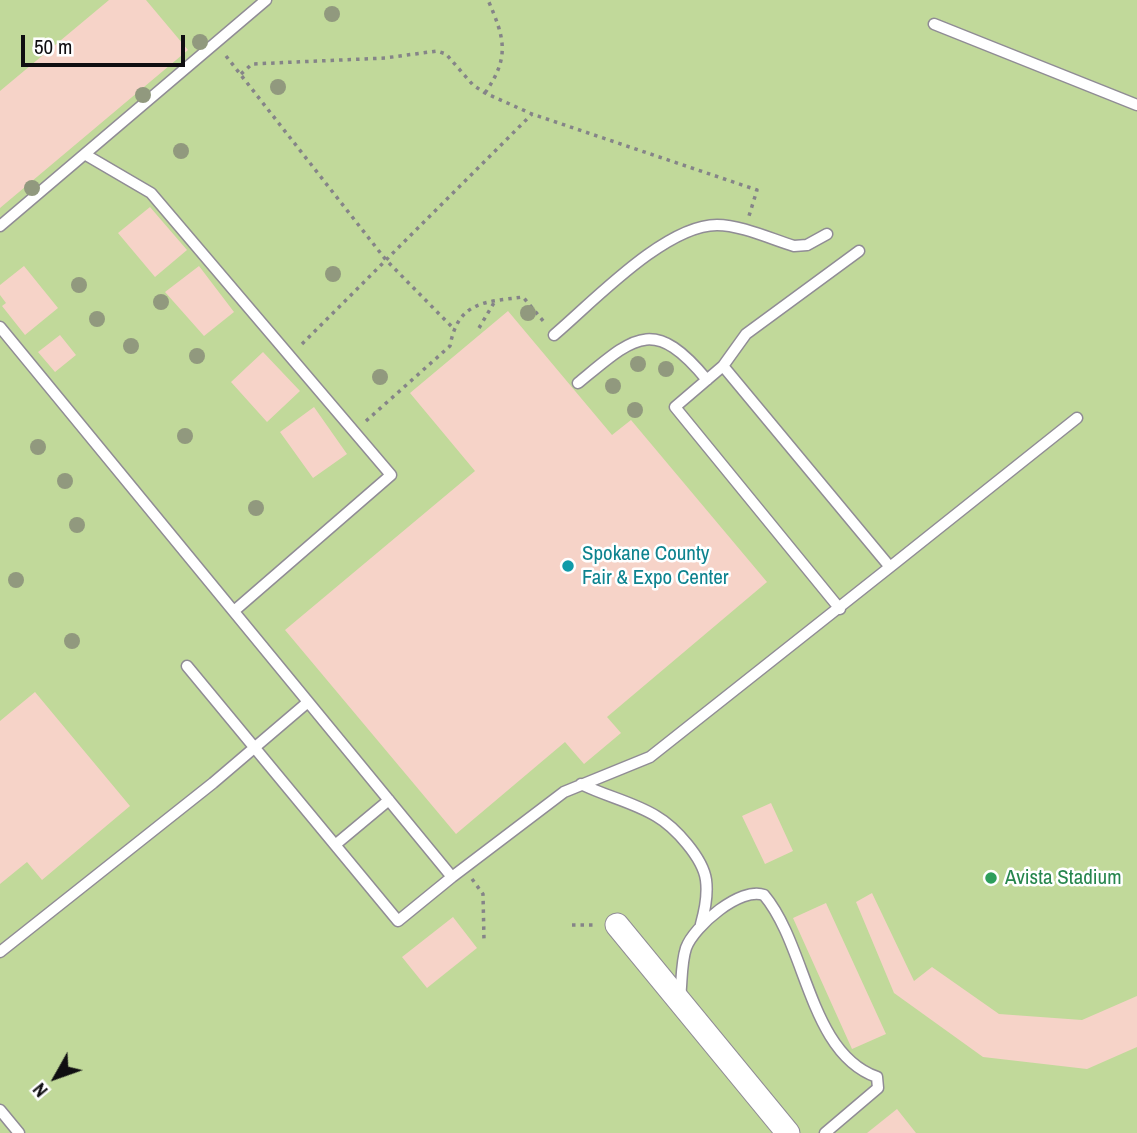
<!DOCTYPE html>
<html>
<head>
<meta charset="utf-8">
<style>
	body { margin:0 }
	#map { position:relative; width:1137px; height:1133px; overflow:hidden; background:#fbf9ff; font-family:"Archivo Narrow",sans-serif }
	canvas { display:block }
	.north { position:absolute; left:21px; top:1042px; width:70px; height:70px; -webkit-text-stroke:5px #fff; paint-order:stroke; rotate:230deg; font-size:19px; font-weight:700; line-height:28px; text-align:center; color:#0f0e11 }
	.north::after { content:''; display:block; margin:auto; width:24px; height:32px; background:#0f0e11; clip-path:polygon(50% 0,100% 100%,50% 72%,0 100%) }
	.scale { position:absolute; left:21px; top:35px; width:164px; height:32px; box-sizing:border-box; border:4px solid #0f0e11; border-top:0; padding-left:9px; font-size:21px; line-height:24px; white-space:nowrap; color:#0f0e11; -webkit-text-stroke:5px #fff; paint-order:stroke }
</style>
</head>
<body>
<div id="map">
<canvas width="1137" height="1133"></canvas>
<div class="north">N</div>
<div class="scale">50 m</div>
</div>
<script>
const context = document.querySelector('canvas').getContext('2d');
context.lineJoin = 'round';
function fill(path, color) { context.fillStyle = color; context.fill(path, 'evenodd'); }
function strokePath(path, color, width, dash) { context.strokeStyle = color; context.lineWidth = width; context.lineCap = dash ? 'butt' : 'round'; context.setLineDash(dash || []); context.stroke(path); }
function drawText(font, color, halo, rows, align = 'center') {
  context.font = font + ' "Archivo Narrow",sans-serif'; context.lineWidth = 5; context.setLineDash([]); context.textBaseline = 'middle'; context.strokeStyle = halo; context.fillStyle = color; for (const [text, x, y, turn = 0] of rows) {
    context.save(); context.translate(x, y); context.rotate((+turn || 0) * Math.PI / 180); context.textAlign = isNaN(turn) ? turn : align; if (halo) context.strokeText(text, 0, 0); context.fillText(text, 0, 0); context.restore();
  }
}
const green = new Path2D(`
	M 0,0 L 1137,0 L 1137,1133 L 0,1133 Z`);
const building = new Path2D(`
	M 109,0 L 146,0 L 188,50 L 0,208 L 0,91 Z
	M 150,207 L 187,250 L 155,277 L 118,233 Z
	M 24,266 L 58,308 L 25,335 L 2,306 L 6,303 L 0,295 L 0,285 Z
	M 199,266 L 234,312 L 204,336 L 165,292 Z
	M 508,311 L 612,435 L 631,420 L 767,582 L 607,717 L 621,733 L 584,764 L 565,742 L 456,834 L 285,630 L 475,471 L 410,393 Z
	M 60,335 L 76,355 L 55,372 L 38,352 Z
	M 263,352 L 300,391 L 267,422 L 231,382 Z
	M 314,407 L 347,454 L 313,478 L 280,432 Z
	M 35,692 L 130,806 L 42,880 L 27,862 L 0,884 L 0,721 Z
	M 771,803 L 793,851 L 765,864 L 742,816 Z
	M 872,893 L 914,981 L 932,967 L 999,1014 L 1082,1020 L 1137,996 L 1137,1047 L 1087,1069 L 983,1057 L 894,993 L 856,902 Z
	M 826,903 L 886,1034 L 852,1049 L 793,918 Z
	M 453,917 L 477,948 L 427,988 L 402,957 Z
	M 897,1109 L 916,1133 L 867,1133 Z`);
const path = new Path2D(`
	M 226,56 L 386,260 L 453,328
	M 241,74 L 252,64 L 385,58 L 437,51 L 446,54 L 473,85 L 485,93 L 532,114 L 757,190 L 749,216
	M 485,93 C 510,57 505,39 488,0
	M 479,328 L 495,301
	M 302,344 L 532,114
	M 366,421 L 450,346 C 458,301 485,302 523,297 L 544,322
	M 472,879 L 483,894 L 484,940
	M 572,925 L 594,925`);
const lane = new Path2D(`
	M 934,24 L 1137,105
	M 86,155 L 151,193 L 391,475 L 234,611
	M 0,226 L 266,0
	M 0,327 L 452,877 L 564,792 L 650,757 L 890,567 L 723,366 L 675,407 L 840,609
	M 554,335 C 593,302 665,225 717,225 C 741,225 771,239 794,246 L 807,245 L 827,234
	M 723,366 L 746,334 L 859,251
	M 578,383 C 633,338 653,314 707,380
	M 890,567 L 1077,418
	M 187,666 L 398,921 L 452,877
	M 581,784 C 605,796 633,802 656,816 C 675,827 703,858 706,880 C 708,895 705,910 701,924
	M 335,845 L 389,800
	M 0,952 L 213,783 L 308,702
	M 680,998 C 682,982 681,963 686,948 C 694,926 741,886 764,895 C 807,946 809,1053 877,1077 L 878,1088 L 825,1133
	M 0,1110 L 19,1133`);
const street = new Path2D(`
	M 617,925 L 788,1133`);
const trees = [
	[332,14],
	[200,42],
	[278,87],
	[143,95],
	[181,151],
	[32,188],
	[333,274],
	[79,285],
	[161,302],
	[528,313],
	[97,319],
	[131,346],
	[197,356],
	[638,364],
	[666,369],
	[380,377],
	[613,386],
	[635,410],
	[185,436],
	[38,447],
	[65,481],
	[256,508],
	[77,525],
	[16,580],
	[72,641]
];
const markers = [
	[568,566,7,"#0f9aa8"],
	[991,878,7,"#2e9e5b"]
];
const cultureNames = [
	["Spokane County",582,554],
	["Fair & Expo Center",582,578]
];
const leisureNames = [
	["Avista Stadium",1005,878]
];
fill(green, '#c1d99a');
fill(building, '#f6d3c8');
strokePath(lane, '#908c95', 13);
strokePath(street, '#908c95', 25);
strokePath(path, '#858488', 3.5, [3.5, 5]);
strokePath(lane, '#fff', 10);
strokePath(street, '#fff', 23);
context.fillStyle = '#91997e';
for (const [x, y] of trees) { context.beginPath(); context.arc(x, y, 8, 0, 2 * Math.PI); context.fill(); }
for (const [x, y, r, color] of markers) { const dot = new Path2D(); dot.arc(x, y, r, 0, 2 * Math.PI); context.fillStyle = color; context.fill(dot); strokePath(dot, '#fff', 2.5); }
drawText('21px', '#0d838f', '#fff', cultureNames, 'left');
drawText('21px', '#27864d', '#fff', leisureNames, 'left');
</script>
</body>
</html>
